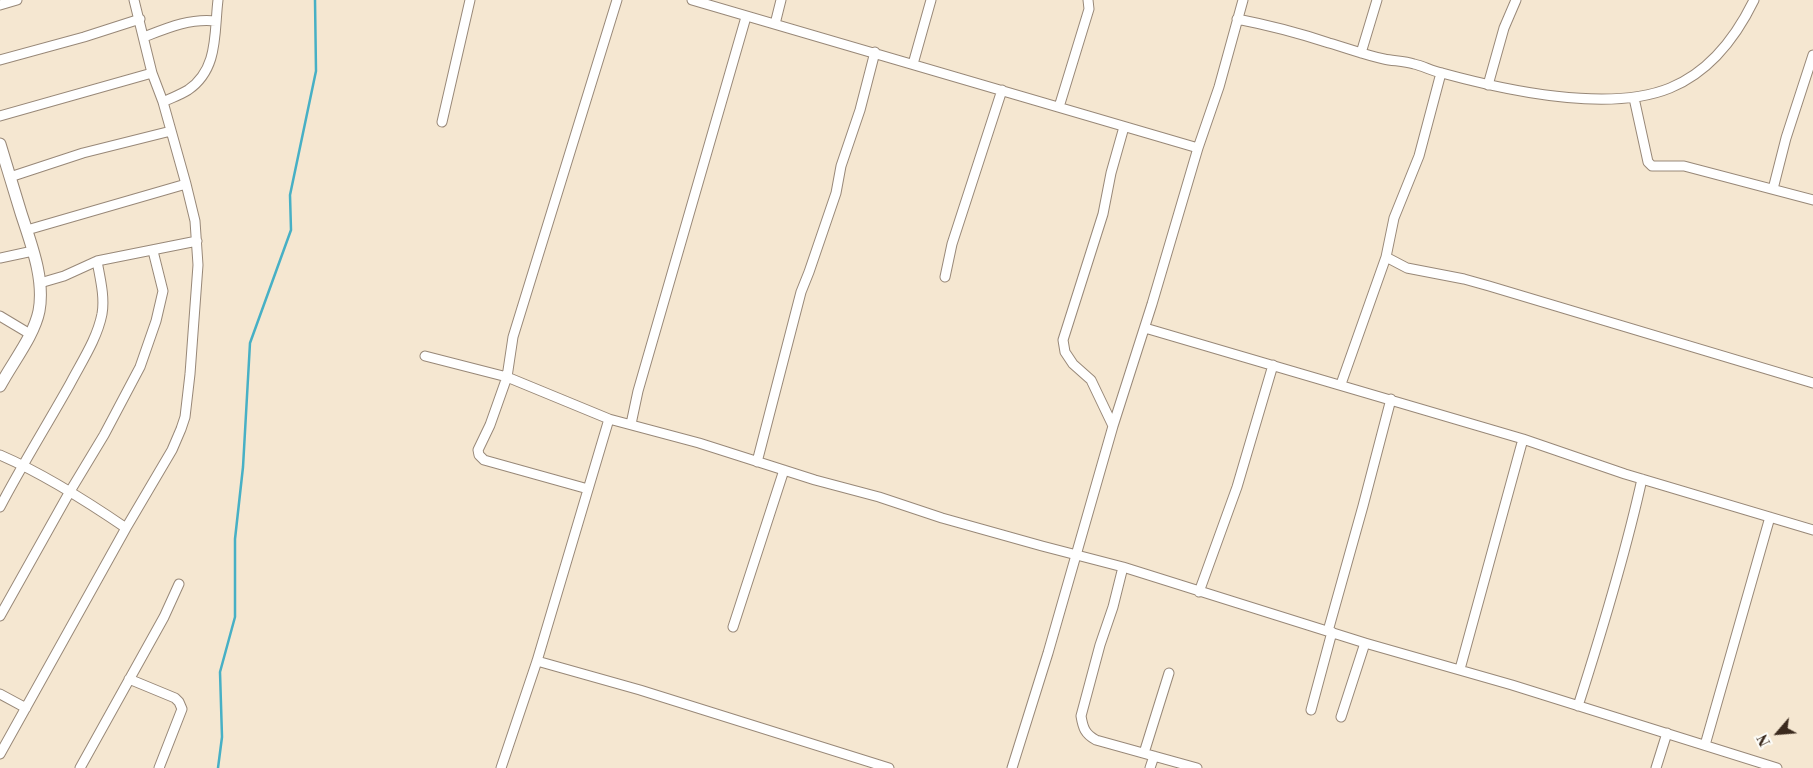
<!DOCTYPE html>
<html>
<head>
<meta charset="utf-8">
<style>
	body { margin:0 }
	#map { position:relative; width:1813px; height:768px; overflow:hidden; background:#f5e7d1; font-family:"Libre Bodoni",serif }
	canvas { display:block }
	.north { position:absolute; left:1753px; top:708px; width:50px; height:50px; -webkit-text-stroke:4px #fdfcf7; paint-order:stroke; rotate:243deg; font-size:14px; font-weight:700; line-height:20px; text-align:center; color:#3b2a1e }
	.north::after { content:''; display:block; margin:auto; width:18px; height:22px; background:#3b2a1e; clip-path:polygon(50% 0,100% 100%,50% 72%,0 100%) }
</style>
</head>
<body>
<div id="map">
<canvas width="1813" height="768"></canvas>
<div class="north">N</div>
</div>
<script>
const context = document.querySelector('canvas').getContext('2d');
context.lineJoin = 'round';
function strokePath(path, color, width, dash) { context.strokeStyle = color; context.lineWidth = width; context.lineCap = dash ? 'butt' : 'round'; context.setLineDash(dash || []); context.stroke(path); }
const stream = new Path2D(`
	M 218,768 L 222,737 L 220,672 L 235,617 L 235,539 L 243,467 L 250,343 L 291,230 L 290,195 L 316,71 L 315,0`);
const minor = new Path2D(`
	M 692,0 L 1198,148
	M 0,5 L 17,0
	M 1237,19 C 1268,25 1299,33 1329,43 C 1347,48 1365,55 1384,59 C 1393,61 1404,61 1414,64 C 1423,66 1432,71 1442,73 C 1504,90 1609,113 1670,88 C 1709,72 1736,37 1754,0
	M 775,24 L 781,0
	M 144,37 C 167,28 190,18 216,21
	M 1361,53 L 1377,0
	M 0,60 L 84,37 L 140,19
	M 913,64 L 931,0
	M 1441,73 L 1419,156 L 1394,218 L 1386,257 L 1407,268 L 1464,279 L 1489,286 L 1813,383
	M 1488,85 L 1504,28 L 1516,0
	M 1634,98 L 1648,162 L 1652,166 L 1684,166 L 1813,200
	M 163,102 C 171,98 180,95 188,90 C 219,69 214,32 218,0
	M 1059,107 L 1089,9 L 1088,0
	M 0,116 L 152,73
	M 442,122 L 470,0
	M 10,177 L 83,153 L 171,131
	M 1773,189 L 1786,138 L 1813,55
	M 27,230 L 186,184
	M 0,258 L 33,251
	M 945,277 L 952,244 L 1002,90
	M 40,283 L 64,276 L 97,261 L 197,241
	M 0,316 L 30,334
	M 1145,328 L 1523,439 L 1625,474 L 1813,530
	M 425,356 L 507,377 L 609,419 L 699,443 L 815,480 L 879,497 L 942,518 L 1042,546 L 1123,567 L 1365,643 L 1512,685 L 1777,768
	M 1341,384 L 1386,257
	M 631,424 L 638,391 L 746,17
	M 1113,426 L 1091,380 L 1073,364 L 1065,352 L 1063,340 L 1103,214 L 1111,173 L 1124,127
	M 0,455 C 42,473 88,502 126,528
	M 757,462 L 801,292 L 809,272 L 836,193 L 841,166 L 860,110 L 875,52
	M 588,489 L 484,460 L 479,455 L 478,450 L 490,425 L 507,377 L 513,337 L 617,0
	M 0,507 C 22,465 47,425 70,384 C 82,361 97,339 102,314 C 105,297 100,278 97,261
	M 1123,567 L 1113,607 L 1100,645 L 1081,716 C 1083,728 1085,734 1096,740 L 1197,768
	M 1199,592 L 1237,487 L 1273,365
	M 0,616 L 69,493 L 104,435 L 140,367 L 156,321 L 163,291 L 153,251
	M 733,627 L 784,470
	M 1328,631 L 1363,506 L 1391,399
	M 537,661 L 640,690 L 889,768
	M 1460,669 L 1523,439
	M 129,679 L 175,698 L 179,702 L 182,709 L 159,768
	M 0,694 L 26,708
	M 1578,706 C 1602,631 1625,556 1642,479
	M 1311,710 L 1332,632
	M 1341,717 L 1365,643
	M 1705,745 L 1770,517
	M 1144,753 L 1169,673
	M 0,754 L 126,528 L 172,450 L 181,429 L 185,417 L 190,374 L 198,265 L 195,221 L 186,184 L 163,102 L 152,73 L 134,0
	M 80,768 L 164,617 L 179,584
	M 501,768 L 537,661 L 609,419
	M 1012,768 L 1048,653 L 1113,426 L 1152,304 L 1198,148 L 1219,87 L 1243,0
	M 1150,768 L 1154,756
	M 1656,768 L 1667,733`);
const major = new Path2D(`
	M 0,144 C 7,167 14,190 21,213 C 31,244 45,279 39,311 C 34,336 12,363 0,386`);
strokePath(stream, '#47b0c5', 2.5);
strokePath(minor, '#988878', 11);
strokePath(major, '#988878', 13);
strokePath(minor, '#fff', 9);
strokePath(major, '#fff', 11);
</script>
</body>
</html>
